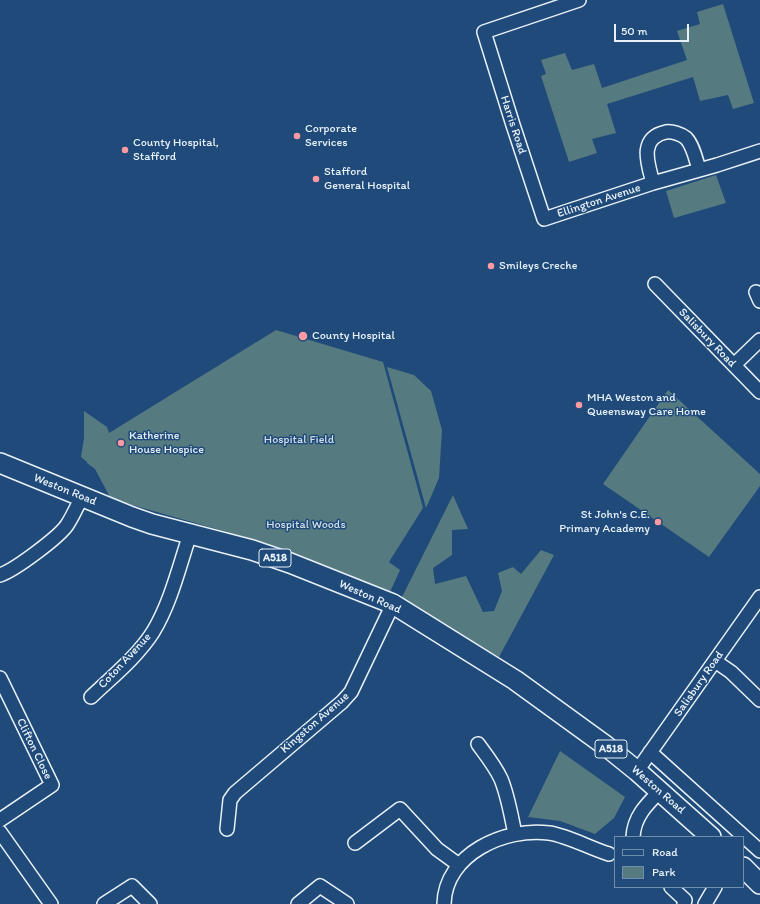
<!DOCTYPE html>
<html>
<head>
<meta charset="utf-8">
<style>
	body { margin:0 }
	#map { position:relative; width:760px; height:904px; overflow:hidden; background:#1f4a7a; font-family:Itim,sans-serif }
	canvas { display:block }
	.legend { position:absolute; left:614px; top:836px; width:130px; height:52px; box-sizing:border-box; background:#1f4a7a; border:1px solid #6f8dac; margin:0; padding:5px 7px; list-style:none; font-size:12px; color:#e8f1f8 }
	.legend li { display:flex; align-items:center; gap:8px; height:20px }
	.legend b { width:20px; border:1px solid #6f8dac }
	.scale { position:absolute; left:614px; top:24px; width:75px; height:18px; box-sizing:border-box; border:2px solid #e8f1f8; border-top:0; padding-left:5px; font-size:12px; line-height:14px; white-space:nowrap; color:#e8f1f8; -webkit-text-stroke:3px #1f4a7a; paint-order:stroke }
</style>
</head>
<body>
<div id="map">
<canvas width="760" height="904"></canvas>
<ul class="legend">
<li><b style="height:5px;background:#1f4a7a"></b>Road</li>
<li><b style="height:11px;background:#557a80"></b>Park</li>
</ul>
<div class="scale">50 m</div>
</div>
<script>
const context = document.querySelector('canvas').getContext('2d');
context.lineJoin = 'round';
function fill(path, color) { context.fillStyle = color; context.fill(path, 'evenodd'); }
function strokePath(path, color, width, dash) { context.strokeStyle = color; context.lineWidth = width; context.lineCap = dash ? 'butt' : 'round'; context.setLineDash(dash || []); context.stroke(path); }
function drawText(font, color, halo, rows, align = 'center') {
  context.font = font + ' Itim,sans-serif'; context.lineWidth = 3; context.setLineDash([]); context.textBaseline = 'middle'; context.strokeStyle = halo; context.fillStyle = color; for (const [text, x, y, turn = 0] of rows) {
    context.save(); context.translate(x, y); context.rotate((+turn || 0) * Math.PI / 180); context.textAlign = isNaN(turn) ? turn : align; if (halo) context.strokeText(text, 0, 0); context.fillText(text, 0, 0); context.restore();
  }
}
const green = new Path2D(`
	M 723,4 L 754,103 L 733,109 L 728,95 L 700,101 L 693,77 L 607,104 L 616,133 L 592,139 L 597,153 L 569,162 L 541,76 L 546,74 L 541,60 L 565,53 L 572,70 L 594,64 L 602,88 L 687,60 L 677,31 L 700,24 L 697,12 Z
	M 716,175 L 726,203 L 674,218 L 666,191 Z
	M 276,330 L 383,362 L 423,508 L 389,562 L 400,570 L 390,592 L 227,532 L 111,499 L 95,469 L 87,463 L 87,462 L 81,457 L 84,438 L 84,411 L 107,427 L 109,433 Z
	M 387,367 L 414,375 L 431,391 L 442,430 L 439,478 L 426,508 Z
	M 668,390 L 760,474 L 760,486 L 709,557 L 603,484 Z
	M 453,495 L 468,529 L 452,530 L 452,555 L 433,568 L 435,584 L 466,576 L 483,612 L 494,611 L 502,591 L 498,573 L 513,567 L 521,574 L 541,550 L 554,555 L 499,657 L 401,599 Z
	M 560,751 L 625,797 L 614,818 L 595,834 L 560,821 L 528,817 Z`);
const minor = new Path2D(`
	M 579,0 L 484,32 L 513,125 L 544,219 L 653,183 L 717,165 L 760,151
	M 653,183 C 648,164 638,138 666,132 C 672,131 681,134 686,138 C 693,145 696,160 699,169
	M 655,284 L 760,392
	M 756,292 L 760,301
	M 734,365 L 760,340
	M 0,575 C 15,570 59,537 67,525 C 73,516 77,506 82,497
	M 715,661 L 731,672 L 760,700
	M 0,678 L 52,785 L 0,820
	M 91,697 C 112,677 137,657 153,632 C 171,602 179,567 190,534
	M 478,744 C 486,755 495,766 501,779 C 508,796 511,815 515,834
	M 650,752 L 760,851
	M 637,771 L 760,597
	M 227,829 L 230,800 L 235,793 L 342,702 L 351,692 L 393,604
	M 0,832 L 51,904
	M 633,837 C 634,817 646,805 660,791
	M 355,843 L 400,809 L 437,849 L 459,865
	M 671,887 L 685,900 L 684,904
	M 104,904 L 132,886 L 150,904
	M 298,904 L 320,886 L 347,904
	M 444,904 C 445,854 505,827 549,833 C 569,836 589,848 609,854
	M 705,904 L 715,887`);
const highway = new Path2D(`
	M 0,463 L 132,517 L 152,524 L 252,550 L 290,563 L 393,604 L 515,680 L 606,746 L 637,771 L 711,837
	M 743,867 L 760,884`);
const markers = [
	[297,136,4,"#ff9aa2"],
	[125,150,4,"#ff9aa2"],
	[316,179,4,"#ff9aa2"],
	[491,266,4,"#ff9aa2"],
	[303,336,5,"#ff9aa2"],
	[579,405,4,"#ff9aa2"],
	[121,443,4,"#ff9aa2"],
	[658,522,4,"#ff9aa2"]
];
const shields = [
	[275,558,32],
	[611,749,32]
];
const shieldNames = [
	["A518",275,558],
	["A518",611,749]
];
const streetNames = [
	["Harris Road",513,125,72],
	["Ellington Avenue",599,201,-18],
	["Salisbury Road",707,338,46],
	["Weston Road",65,490,22],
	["Weston Road",370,597,24],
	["Coton Avenue",125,661,-47],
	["Salisbury Road",699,684,-55],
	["Kingston Avenue",315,723,-41],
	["Clifton Close",34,749,64],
	["Weston Road",658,790,41]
];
const poiNames = [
	["Corporate",305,129],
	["Services",305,143],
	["County Hospital,",133,143],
	["Stafford",133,157],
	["Stafford",324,172],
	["General Hospital",324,186],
	["Smileys Creche",499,266],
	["County Hospital",312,336],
	["MHA Weston and",587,398],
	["Queensway Care Home",587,412],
	["Katherine",129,436],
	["House Hospice",129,450],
	["St John's C.E.",650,515,"right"],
	["Primary Academy",650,529,"right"]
];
const parkNames = [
	["Hospital Field",299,440],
	["Hospital Woods",306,525]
];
fill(green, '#557a80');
strokePath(minor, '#e8f1f8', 16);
strokePath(highway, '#e8f1f8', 22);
strokePath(minor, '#1f4a7a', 13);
strokePath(highway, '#1f4a7a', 19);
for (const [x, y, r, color] of markers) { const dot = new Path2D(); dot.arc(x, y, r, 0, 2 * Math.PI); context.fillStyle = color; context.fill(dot); strokePath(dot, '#1f4a7a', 1.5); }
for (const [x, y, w] of shields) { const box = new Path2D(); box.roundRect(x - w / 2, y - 9, w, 18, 3); context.fillStyle = '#1f4a7a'; context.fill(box); strokePath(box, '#e8f1f8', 1); }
drawText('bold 11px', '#e8f1f8', null, shieldNames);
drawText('12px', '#e8f1f8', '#1f4a7a', streetNames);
drawText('12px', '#e8f1f8', '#1f4a7a', poiNames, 'left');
drawText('12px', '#d2dfe6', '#1f4a7a', parkNames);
</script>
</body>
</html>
